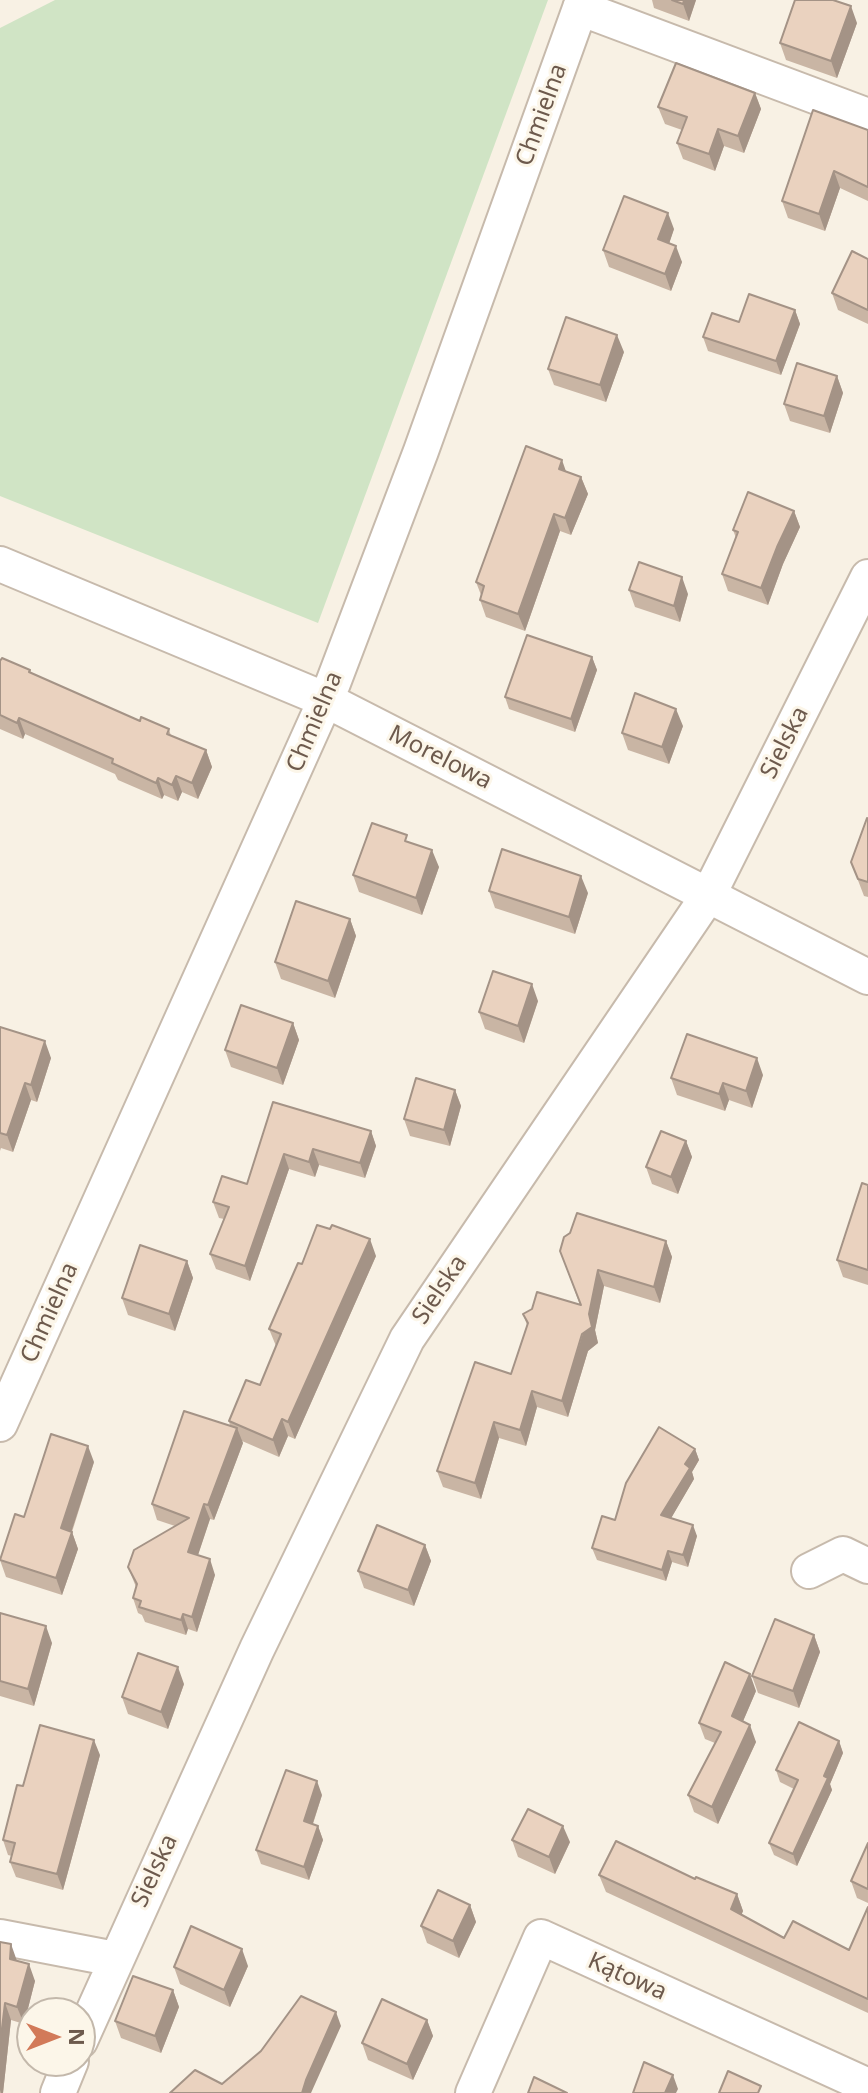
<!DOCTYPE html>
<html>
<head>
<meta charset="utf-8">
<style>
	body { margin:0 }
	#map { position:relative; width:868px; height:2093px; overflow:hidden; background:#f8f1e4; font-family:"Noto Sans",sans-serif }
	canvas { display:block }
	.north { position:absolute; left:16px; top:1997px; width:80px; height:80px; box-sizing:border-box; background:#fcf6e9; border:2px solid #c3b8ab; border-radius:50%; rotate:90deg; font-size:22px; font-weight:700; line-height:32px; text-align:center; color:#6d5a4d }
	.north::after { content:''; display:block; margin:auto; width:28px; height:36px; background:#d27a59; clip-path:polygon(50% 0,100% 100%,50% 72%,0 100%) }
</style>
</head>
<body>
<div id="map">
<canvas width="868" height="2093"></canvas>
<div class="north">N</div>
</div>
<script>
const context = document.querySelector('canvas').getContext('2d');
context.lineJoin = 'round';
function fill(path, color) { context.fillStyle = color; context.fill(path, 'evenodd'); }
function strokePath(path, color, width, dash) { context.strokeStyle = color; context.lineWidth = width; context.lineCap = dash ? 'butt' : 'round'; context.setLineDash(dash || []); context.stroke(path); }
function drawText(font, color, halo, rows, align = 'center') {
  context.font = font + ' "Noto Sans",sans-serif'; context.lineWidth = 6; context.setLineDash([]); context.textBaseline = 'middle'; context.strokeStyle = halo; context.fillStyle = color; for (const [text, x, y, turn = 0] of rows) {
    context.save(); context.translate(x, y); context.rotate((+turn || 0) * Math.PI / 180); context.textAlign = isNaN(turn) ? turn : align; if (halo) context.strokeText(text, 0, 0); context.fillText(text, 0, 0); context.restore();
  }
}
const green = new Path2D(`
	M 55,0 L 548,0 L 318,623 L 0,496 L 0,28 Z`);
const street = new Path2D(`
	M 580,8 L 868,116
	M 0,564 L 326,700 L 868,977
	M 0,1424 L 333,683 L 421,451 L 583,0
	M 809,1571 L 843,1554 L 868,1566
	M 0,1937 L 115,1959
	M 80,2041 L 257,1649 L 407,1339 L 708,896 L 868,577
	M 58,2093 L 71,2061
	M 473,2093 L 541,1937 L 868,2086`);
const wall = new Path2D(`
	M 652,0 L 696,0 L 689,21 L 654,8 Z
	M 857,23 L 837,78 L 786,60 L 780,43 Z
	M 755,93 L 761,109 L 744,153 L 724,146 L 715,171 L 683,159 L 677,143 L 682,130 L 665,124 L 658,107 Z
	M 868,130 L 868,201 L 840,188 L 825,231 L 788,218 L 782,201 Z
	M 674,229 L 669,243 L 682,262 L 671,291 L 609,267 L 603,250 Z
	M 868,259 L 868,324 L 838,310 L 832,293 Z
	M 795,310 L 800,324 L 781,375 L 708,351 L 703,337 L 739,322 Z
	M 624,352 L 606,402 L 554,385 L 548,369 Z
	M 837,376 L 843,393 L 830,433 L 790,421 L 784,404 Z
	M 567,472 L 581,477 L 588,494 L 571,535 L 560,531 L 525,631 L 486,617 L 480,600 L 481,595 L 476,582 Z
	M 794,511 L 800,527 L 783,564 L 768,605 L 728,591 L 722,574 L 736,538 L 733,530 Z
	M 629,590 L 688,594 L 680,622 L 635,607 Z
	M 592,657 L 597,670 L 575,732 L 509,709 L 505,697 Z
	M 0,661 L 30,670 L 31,674 L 140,721 L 169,729 L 171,736 L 206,750 L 212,767 L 198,799 L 182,792 L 178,801 L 164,795 L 162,799 L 118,780 L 115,774 L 25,734 L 23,739 L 0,729 Z
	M 683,726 L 669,764 L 628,750 L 622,733 Z
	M 868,819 L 868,897 L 864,896 L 851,862 Z
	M 409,842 L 439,867 L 422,915 L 359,892 L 353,875 Z
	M 489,891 L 588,893 L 575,934 L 495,908 Z
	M 350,919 L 356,936 L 335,998 L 281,979 L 275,962 Z
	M 538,1001 L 524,1043 L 485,1029 L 479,1012 Z
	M 293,1023 L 299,1040 L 283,1085 L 231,1067 L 225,1050 Z
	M 0,1027 L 51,1058 L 37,1102 L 31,1100 L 13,1152 L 1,1148 L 0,1151 Z
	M 763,1075 L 752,1108 L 729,1100 L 725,1111 L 677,1095 L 671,1078 Z
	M 455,1090 L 461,1106 L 450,1146 L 410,1136 L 404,1119 Z
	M 273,1102 L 371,1131 L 376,1146 L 365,1178 L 319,1165 L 315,1177 L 289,1169 L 250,1281 L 216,1269 L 210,1254 L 224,1219 L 219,1218 L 213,1202 L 247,1184 Z
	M 686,1141 L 692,1157 L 678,1194 L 652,1184 L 646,1167 Z
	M 868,1185 L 868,1285 L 843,1277 L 837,1260 Z
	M 666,1241 L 672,1257 L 660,1303 L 604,1286 L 595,1330 L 598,1343 L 588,1351 L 568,1417 L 537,1407 L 526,1446 L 499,1438 L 481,1499 L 443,1487 L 437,1471 L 511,1374 L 527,1325 L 523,1314 L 580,1305 L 560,1251 Z
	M 376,1256 L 295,1439 L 288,1436 L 279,1457 L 242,1441 L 243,1443 L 214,1520 L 210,1519 L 198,1555 L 215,1575 L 197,1632 L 188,1629 L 186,1635 L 145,1622 L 142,1615 L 138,1613 L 133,1598 L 136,1587 L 128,1567 L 175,1526 L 157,1520 L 152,1504 L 230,1426 L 229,1421 L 260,1385 L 276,1346 L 269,1329 L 302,1264 Z
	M 187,1261 L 193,1278 L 175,1331 L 128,1315 L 122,1298 Z
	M 695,1449 L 699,1460 L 692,1472 L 694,1479 L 671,1518 L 697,1536 L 688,1567 L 672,1562 L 666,1581 L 597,1560 L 592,1548 L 615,1520 Z
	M 94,1462 L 72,1532 L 78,1549 L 62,1595 L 6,1577 L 0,1560 L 24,1517 Z
	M 425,1545 L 431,1561 L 414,1606 L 364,1588 L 358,1571 Z
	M 0,1613 L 52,1643 L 34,1706 L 0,1696 Z
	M 814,1635 L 820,1652 L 799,1708 L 758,1693 L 752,1676 Z
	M 184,1684 L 168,1729 L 128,1714 L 122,1697 Z
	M 756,1691 L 743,1721 L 756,1742 L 718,1824 L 694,1812 L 688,1795 L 715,1743 L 705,1739 L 699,1723 Z
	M 839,1741 L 843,1753 L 830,1784 L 832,1790 L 797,1866 L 774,1855 L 769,1843 L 794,1789 L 780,1782 L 776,1770 Z
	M 100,1755 L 63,1890 L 16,1877 L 10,1862 L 12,1856 L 8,1855 L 3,1840 L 23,1786 Z
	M 322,1795 L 313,1824 L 318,1826 L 323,1840 L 309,1880 L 261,1864 L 256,1850 Z
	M 512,1840 L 570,1842 L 555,1874 L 518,1857 Z
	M 868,1843 L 868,1903 L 857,1898 L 851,1881 Z
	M 599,1875 L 695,1879 L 737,1894 L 743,1911 L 741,1915 L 784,1938 L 849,1950 L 868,1907 L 868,2013 L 606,1892 Z
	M 470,1905 L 476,1922 L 459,1958 L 427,1943 L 421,1926 Z
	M 0,1942 L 35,1981 L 24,2024 L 11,2020 L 3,2093 L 0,2093 Z
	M 248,1966 L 230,2007 L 180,1984 L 174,1967 Z
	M 173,1990 L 179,2007 L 161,2053 L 121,2038 L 115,2021 Z
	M 427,2020 L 433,2036 L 413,2080 L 368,2060 L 362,2043 Z`);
const shadedWall = new Path2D(`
	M 684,0 L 696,0 L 689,21 L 683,4 Z
	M 851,6 L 857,23 L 837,78 L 831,61 Z
	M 755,93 L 761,109 L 744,153 L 738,136 Z
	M 718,129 L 724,146 L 715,171 L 709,154 Z
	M 834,171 L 840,188 L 825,231 L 819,214 Z
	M 668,213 L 674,229 L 665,256 L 658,239 Z
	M 676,246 L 682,262 L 671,291 L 665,274 Z
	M 795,310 L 800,324 L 781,375 L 776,361 Z
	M 617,335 L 624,352 L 606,402 L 600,385 Z
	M 837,376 L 843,393 L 830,433 L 824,416 Z
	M 562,460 L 568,477 L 559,469 Z
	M 581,477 L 588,494 L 571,535 L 565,518 Z
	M 794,511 L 800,527 L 783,564 L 768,605 L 761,588 L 777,547 Z
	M 554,514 L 560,531 L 525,631 L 518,614 Z
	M 682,577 L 688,594 L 680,622 L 674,606 Z
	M 592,657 L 597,670 L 575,732 L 571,719 Z
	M 676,709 L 683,726 L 669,764 L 662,747 Z
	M 19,718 L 25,734 L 23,739 L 17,723 Z
	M 206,750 L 212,767 L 198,799 L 192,783 Z
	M 176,776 L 182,792 L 178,801 L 172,785 Z
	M 158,778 L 164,795 L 162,799 L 156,783 Z
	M 432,850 L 439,867 L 422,915 L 416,898 Z
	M 581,876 L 588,893 L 575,934 L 569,917 Z
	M 350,919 L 356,936 L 335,998 L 328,981 Z
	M 532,984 L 538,1001 L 524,1043 L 518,1026 Z
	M 293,1023 L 299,1040 L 283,1085 L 277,1068 Z
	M 45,1041 L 51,1058 L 37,1102 L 31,1085 Z
	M 757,1058 L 763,1075 L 752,1108 L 746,1091 Z
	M 25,1083 L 31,1100 L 13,1152 L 7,1135 Z
	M 723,1083 L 729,1100 L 725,1111 L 719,1094 Z
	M 455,1090 L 461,1106 L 450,1146 L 444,1130 Z
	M 371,1131 L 376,1146 L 365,1178 L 360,1163 Z
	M 686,1141 L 692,1157 L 678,1194 L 671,1177 Z
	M 313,1149 L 319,1165 L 315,1177 L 309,1162 Z
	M 284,1154 L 289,1169 L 250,1281 L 245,1266 Z
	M 370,1239 L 376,1256 L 295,1439 L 288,1422 Z
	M 666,1241 L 672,1257 L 660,1303 L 654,1287 Z
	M 187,1261 L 193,1278 L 175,1331 L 169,1314 Z
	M 598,1270 L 604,1286 L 595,1330 L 598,1343 L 588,1351 L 568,1417 L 562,1401 L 589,1314 Z
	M 532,1391 L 537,1407 L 526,1446 L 520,1430 Z
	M 282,1419 L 288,1436 L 279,1457 L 273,1440 Z
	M 494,1422 L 499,1438 L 481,1499 L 475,1483 Z
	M 237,1428 L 243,1443 L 214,1520 L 208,1505 Z
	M 88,1446 L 94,1462 L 67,1545 L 61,1528 Z
	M 695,1449 L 699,1460 L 692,1472 L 694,1479 L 666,1527 L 661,1515 L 685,1464 Z
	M 204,1504 L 210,1519 L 194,1567 L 188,1552 Z
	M 693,1525 L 697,1536 L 688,1567 L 683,1555 Z
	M 72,1532 L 78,1549 L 62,1595 L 56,1578 Z
	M 425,1545 L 431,1561 L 414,1606 L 408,1590 Z
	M 668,1551 L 672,1562 L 666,1581 L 662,1570 Z
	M 210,1559 L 215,1575 L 197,1632 L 192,1617 Z
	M 183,1614 L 188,1629 L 186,1635 L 181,1620 Z
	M 46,1626 L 52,1643 L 34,1706 L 28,1689 Z
	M 814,1635 L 820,1652 L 799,1708 L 793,1691 Z
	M 178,1667 L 184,1684 L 168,1729 L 161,1712 Z
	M 750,1674 L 756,1691 L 738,1733 L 732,1716 Z
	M 750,1725 L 756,1742 L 718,1824 L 712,1807 Z
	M 94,1740 L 100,1755 L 63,1890 L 57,1874 Z
	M 839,1741 L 843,1753 L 830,1784 L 832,1790 L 797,1866 L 793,1854 L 824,1776 Z
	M 317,1781 L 322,1795 L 309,1835 L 304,1821 Z
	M 318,1826 L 323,1840 L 309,1880 L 304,1867 Z
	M 563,1826 L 570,1842 L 555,1874 L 549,1857 Z
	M 737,1894 L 743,1911 L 737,1926 L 731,1909 Z
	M 470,1905 L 476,1922 L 459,1958 L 453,1941 Z
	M 11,1944 L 17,1961 L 10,1959 Z
	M 242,1949 L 248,1966 L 230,2007 L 224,1990 Z
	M 29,1964 L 35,1981 L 24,2024 L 17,2007 Z
	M 173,1990 L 179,2007 L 161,2053 L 155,2036 Z
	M 5,2003 L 11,2020 L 3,2093 L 1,2093 L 0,2090 L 0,2045 Z
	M 336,2012 L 341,2026 L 311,2093 L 302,2093 L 306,2080 Z
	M 427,2020 L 433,2036 L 413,2080 L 407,2064 Z
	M 673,2075 L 678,2089 L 676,2093 L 665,2093 Z`);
const building = new Path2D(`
	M 672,0 L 684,0 L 683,4 Z
	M 795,0 L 833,0 L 851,6 L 831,61 L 780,43 Z
	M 676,63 L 755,93 L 738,136 L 718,129 L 709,154 L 677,143 L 687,117 L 658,107 Z
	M 813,110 L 868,130 L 868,187 L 834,171 L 819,214 L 782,201 Z
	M 624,196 L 668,213 L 658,239 L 676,246 L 665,274 L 603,250 Z
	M 852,251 L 868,259 L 868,310 L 832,293 Z
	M 749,294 L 795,310 L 776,361 L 703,337 L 712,313 L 739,322 Z
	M 566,317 L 617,335 L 600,385 L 548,369 Z
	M 797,363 L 837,376 L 824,416 L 784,404 Z
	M 526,446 L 562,460 L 559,469 L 581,477 L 565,518 L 554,514 L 518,614 L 480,600 L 484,586 L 476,582 Z
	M 748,492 L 794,511 L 777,547 L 761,588 L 722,574 L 738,532 L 733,530 Z
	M 639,562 L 682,577 L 674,606 L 629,590 Z
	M 527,635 L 592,657 L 571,719 L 505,697 Z
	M 2,658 L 30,670 L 29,672 L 140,721 L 141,717 L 169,729 L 167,734 L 206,750 L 192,783 L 176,776 L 172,785 L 158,778 L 156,783 L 112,763 L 113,759 L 19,718 L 17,723 L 0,715 L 0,661 Z
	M 635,693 L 676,709 L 662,747 L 622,733 Z
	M 867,818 L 868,819 L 868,882 L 858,879 L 851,862 Z
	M 372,823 L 407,835 L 405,841 L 432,850 L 416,898 L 353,875 Z
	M 502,849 L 581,876 L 569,917 L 489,891 Z
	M 296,901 L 350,919 L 328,981 L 275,962 Z
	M 493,971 L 532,984 L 518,1026 L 479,1012 Z
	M 241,1005 L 293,1023 L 277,1068 L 225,1050 Z
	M 0,1027 L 45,1041 L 31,1085 L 25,1083 L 7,1135 L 0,1133 Z
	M 687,1034 L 757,1058 L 746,1091 L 723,1083 L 719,1094 L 671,1078 Z
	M 416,1078 L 455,1090 L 444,1130 L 404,1119 Z
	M 273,1102 L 371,1131 L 360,1163 L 313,1149 L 309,1162 L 284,1154 L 245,1266 L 210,1254 L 229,1207 L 213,1202 L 222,1176 L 247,1184 Z
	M 661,1131 L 686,1141 L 671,1177 L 646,1167 Z
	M 862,1183 L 868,1185 L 868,1270 L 837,1260 Z
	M 577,1213 L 666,1241 L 654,1287 L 598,1270 L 589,1314 L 592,1327 L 582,1334 L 562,1401 L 532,1391 L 520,1430 L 494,1422 L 475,1483 L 437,1471 L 475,1362 L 511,1374 L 528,1323 L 523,1314 L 532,1309 L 537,1292 L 581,1305 L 560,1251 L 564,1237 L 570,1233 Z
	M 317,1225 L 330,1229 L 332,1225 L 370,1239 L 288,1422 L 282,1419 L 273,1440 L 229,1421 L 246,1380 L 260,1385 L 281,1334 L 269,1329 L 298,1263 L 302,1264 Z
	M 140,1245 L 187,1261 L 169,1314 L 122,1298 Z
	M 184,1411 L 237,1428 L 208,1505 L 204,1504 L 188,1552 L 210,1559 L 192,1617 L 183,1614 L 181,1620 L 139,1607 L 141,1601 L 133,1598 L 137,1584 L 128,1567 L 134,1550 L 189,1518 L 152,1504 Z
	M 659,1427 L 695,1449 L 685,1464 L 690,1468 L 661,1515 L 693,1525 L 683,1555 L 668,1551 L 662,1570 L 592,1548 L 602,1516 L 615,1520 L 626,1483 Z
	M 51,1434 L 88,1446 L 61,1528 L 72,1532 L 56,1578 L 0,1560 L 15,1514 L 24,1517 Z
	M 377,1525 L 425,1545 L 408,1590 L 358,1571 Z
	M 0,1613 L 46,1626 L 28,1689 L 0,1681 Z
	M 775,1619 L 814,1635 L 793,1691 L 752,1676 Z
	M 138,1653 L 178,1667 L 161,1712 L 122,1697 Z
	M 725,1662 L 750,1674 L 732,1716 L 750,1725 L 712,1807 L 688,1795 L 721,1732 L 699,1723 Z
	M 799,1722 L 839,1741 L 824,1776 L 828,1778 L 793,1854 L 769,1843 L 798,1780 L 776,1770 Z
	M 40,1725 L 94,1740 L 57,1874 L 10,1862 L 15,1843 L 3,1840 L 17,1785 L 23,1786 Z
	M 286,1770 L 317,1781 L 304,1821 L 318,1826 L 304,1867 L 256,1850 Z
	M 528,1809 L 563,1826 L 549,1857 L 512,1840 Z
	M 616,1841 L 695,1879 L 696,1877 L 737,1894 L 731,1909 L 784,1938 L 793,1921 L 849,1950 L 868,1907 L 868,1999 L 599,1875 Z
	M 868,1843 L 868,1889 L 851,1881 Z
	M 438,1890 L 470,1905 L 453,1941 L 421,1926 Z
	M 191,1926 L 242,1949 L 224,1990 L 174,1967 Z
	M 0,1942 L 11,1944 L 10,1959 L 29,1964 L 17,2007 L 5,2003 L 0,2045 Z
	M 133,1976 L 173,1990 L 155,2036 L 115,2021 Z
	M 301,1996 L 336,2012 L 306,2080 L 302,2093 L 170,2093 L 195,2070 L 222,2084 L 261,2051 Z
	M 382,1999 L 427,2020 L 407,2064 L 362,2043 Z
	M 644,2062 L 673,2075 L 665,2093 L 667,2093 L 633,2093 Z
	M 728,2071 L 761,2086 L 758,2093 L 719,2093 Z
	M 534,2077 L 567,2093 L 528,2093 Z`);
const streetNames = [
	["Chmielna",542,115,-70],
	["Chmielna",315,722,-67],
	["Sielska",785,743,-63],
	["Morelowa",440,758,27],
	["Sielska",440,1290,-56],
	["Chmielna",50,1313,-66],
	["Sielska",155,1871,-65],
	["Kątowa",627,1977,24]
];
fill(green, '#d0e4c5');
strokePath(street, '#c7baac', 38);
strokePath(street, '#fff', 34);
fill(wall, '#c9b5a4');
fill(shadedWall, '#a49386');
fill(building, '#ead2bf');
strokePath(building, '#a49386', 2);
drawText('24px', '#6d5a4d', '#fcf6e9', streetNames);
</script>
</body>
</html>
